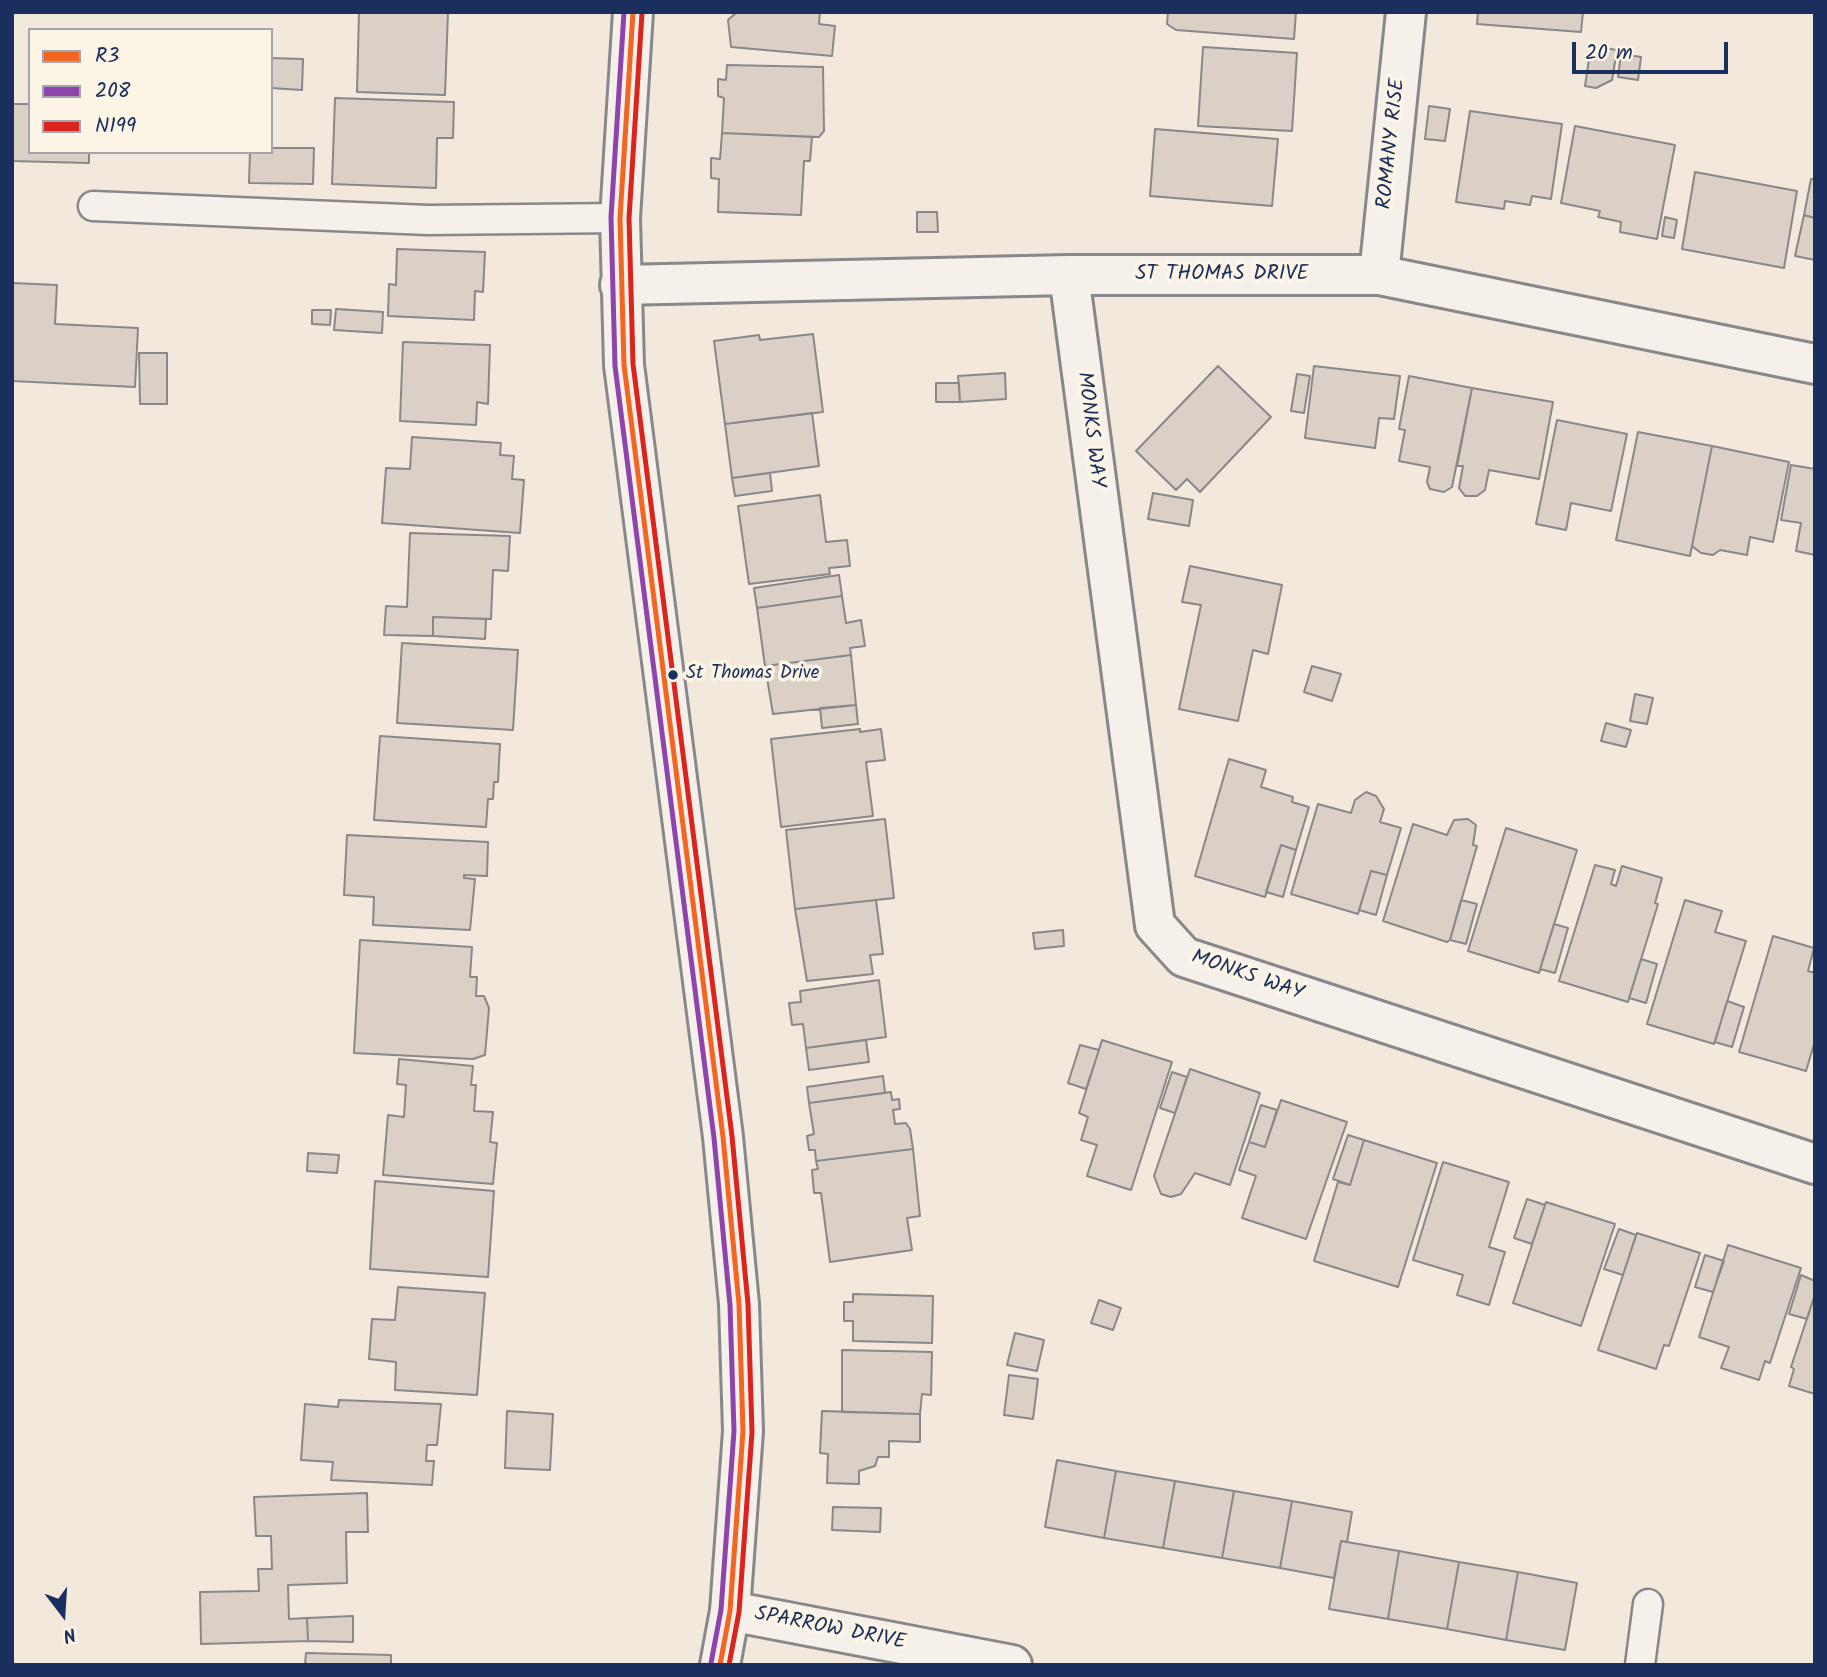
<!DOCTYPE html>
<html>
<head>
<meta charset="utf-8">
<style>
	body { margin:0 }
	#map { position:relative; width:1827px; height:1677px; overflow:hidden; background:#f2e8db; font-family:Kalam,sans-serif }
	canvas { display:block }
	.frame { position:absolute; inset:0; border:14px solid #1b2f5e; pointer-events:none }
	.legend { position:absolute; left:28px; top:28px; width:245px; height:126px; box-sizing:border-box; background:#fcf5e5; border:2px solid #a2a6af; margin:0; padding:9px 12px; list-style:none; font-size:21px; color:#1b2f5e }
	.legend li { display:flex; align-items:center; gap:14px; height:35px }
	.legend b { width:35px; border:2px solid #a2a6af }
	.north { position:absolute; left:28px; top:1579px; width:70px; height:70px; -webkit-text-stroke:5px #fcf5e5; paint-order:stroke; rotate:163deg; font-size:19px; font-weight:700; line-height:28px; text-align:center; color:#1b2f5e }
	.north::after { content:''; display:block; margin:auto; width:24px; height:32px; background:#1b2f5e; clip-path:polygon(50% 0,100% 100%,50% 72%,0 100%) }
	.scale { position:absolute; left:1572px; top:42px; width:156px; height:32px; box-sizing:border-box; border:4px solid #1b2f5e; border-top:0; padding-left:9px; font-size:21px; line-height:24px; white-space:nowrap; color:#1b2f5e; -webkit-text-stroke:5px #fcf5e5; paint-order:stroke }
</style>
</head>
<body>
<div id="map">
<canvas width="1827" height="1677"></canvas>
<div class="frame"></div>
<ul class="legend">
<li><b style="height:9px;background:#f26522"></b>R3</li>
<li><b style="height:9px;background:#8e44ad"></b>208</li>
<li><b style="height:9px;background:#dc241f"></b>N199</li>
</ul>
<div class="north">N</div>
<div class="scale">20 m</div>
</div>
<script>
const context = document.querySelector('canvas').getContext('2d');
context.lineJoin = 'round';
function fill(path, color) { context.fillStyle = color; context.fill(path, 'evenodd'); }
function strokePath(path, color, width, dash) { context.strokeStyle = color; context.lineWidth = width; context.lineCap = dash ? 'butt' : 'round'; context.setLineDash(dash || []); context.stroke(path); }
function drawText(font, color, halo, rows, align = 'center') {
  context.font = font + ' Kalam,sans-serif'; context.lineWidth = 7; context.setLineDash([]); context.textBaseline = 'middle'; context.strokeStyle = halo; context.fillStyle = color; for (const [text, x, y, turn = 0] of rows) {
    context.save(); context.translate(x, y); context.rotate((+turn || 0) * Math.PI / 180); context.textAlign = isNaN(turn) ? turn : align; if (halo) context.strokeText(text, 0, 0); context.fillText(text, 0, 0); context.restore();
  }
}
const building = new Path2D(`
	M 359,12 L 448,12 L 445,95 L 357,92 Z
	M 737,12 L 820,12 L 819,24 L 835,26 L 832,56 L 731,47 L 728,20 Z
	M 1168,12 L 1296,12 L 1294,39 L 1176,30 L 1167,24 Z
	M 1478,12 L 1583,12 L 1581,32 L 1477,24 Z
	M 1591,46 L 1617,50 L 1612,80 L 1596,88 L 1585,86 Z
	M 1203,47 L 1297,53 L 1292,131 L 1198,126 Z
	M 1621,54 L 1641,57 L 1638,80 L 1618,77 Z
	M 271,58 L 303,59 L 302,90 L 271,88 Z
	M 727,65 L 823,67 L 824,131 L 819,137 L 722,133 L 724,98 L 718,96 L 718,79 L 726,80 Z
	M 335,98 L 454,102 L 453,138 L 437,138 L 436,188 L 332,184 Z
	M 12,104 L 30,104 L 30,152 L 89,152 L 89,163 L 12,161 Z
	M 1429,106 L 1450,109 L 1445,141 L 1425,139 Z
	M 1470,111 L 1562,124 L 1551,199 L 1532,196 L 1530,205 L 1505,201 L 1504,209 L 1456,202 Z
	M 1575,126 L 1675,145 L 1657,239 L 1620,232 L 1621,222 L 1598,217 L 1600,211 L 1561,203 Z
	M 1155,129 L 1278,139 L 1272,206 L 1150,196 Z
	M 722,133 L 812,137 L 810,161 L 804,161 L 801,215 L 718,212 L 719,179 L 711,178 L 711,158 L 720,159 Z
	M 271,148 L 314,148 L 313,184 L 249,183 L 250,152 L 271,152 Z
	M 1695,172 L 1797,191 L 1784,268 L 1682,249 Z
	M 1811,179 L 1815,179 L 1815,218 L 1804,215 Z
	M 917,212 L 937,212 L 938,232 L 917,232 Z
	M 1804,215 L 1815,218 L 1815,260 L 1795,256 Z
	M 1665,217 L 1677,220 L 1674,238 L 1662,236 Z
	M 397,249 L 485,252 L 483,292 L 475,291 L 474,320 L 388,316 L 389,284 L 396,285 Z
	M 13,283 L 57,285 L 55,324 L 138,328 L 135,387 L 12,381 Z
	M 336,309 L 383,312 L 382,333 L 334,330 Z
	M 312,310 L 331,310 L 330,325 L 312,324 Z
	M 813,334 L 823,412 L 725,424 L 714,341 L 759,335 L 760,340 Z
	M 403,342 L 490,345 L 488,404 L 477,402 L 476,425 L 400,421 Z
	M 139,353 L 167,353 L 167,404 L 140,404 Z
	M 1218,366 L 1271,417 L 1200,492 L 1187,479 L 1176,490 L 1136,451 Z
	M 1314,366 L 1400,376 L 1394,419 L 1379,418 L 1375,448 L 1305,438 Z
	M 1005,373 L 1006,399 L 960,402 L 958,376 Z
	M 1297,374 L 1310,376 L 1304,413 L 1291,411 Z
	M 1409,376 L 1472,388 L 1452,487 L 1444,492 L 1430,489 L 1427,482 L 1430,467 L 1399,461 L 1405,430 L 1399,429 Z
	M 936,383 L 959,383 L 960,402 L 936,402 Z
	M 1472,388 L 1553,402 L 1539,479 L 1489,470 L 1485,490 L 1477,496 L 1465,496 L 1459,488 L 1463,466 L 1457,466 Z
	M 812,413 L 819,466 L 732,478 L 725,424 Z
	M 1557,420 L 1627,434 L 1611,511 L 1571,503 L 1566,530 L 1536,524 Z
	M 1638,432 L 1712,446 L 1690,556 L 1616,540 Z
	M 412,437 L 501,443 L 500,455 L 514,456 L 512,479 L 524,480 L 520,533 L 382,523 L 386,468 L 410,469 Z
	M 1712,446 L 1789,462 L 1773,542 L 1750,537 L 1747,555 L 1720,550 L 1713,555 L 1701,553 L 1692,546 Z
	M 1791,465 L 1815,469 L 1815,555 L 1796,551 L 1801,523 L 1781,520 Z
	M 770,473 L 772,491 L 735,496 L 732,478 Z
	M 1153,493 L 1193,500 L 1189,526 L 1148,519 Z
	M 820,495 L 826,542 L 847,540 L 850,566 L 829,568 L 830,574 L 749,584 L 738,506 Z
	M 410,533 L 510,536 L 508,571 L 493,570 L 491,619 L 433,617 L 433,636 L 384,635 L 386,606 L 407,607 Z
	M 1190,566 L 1282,585 L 1268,654 L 1253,650 L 1238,721 L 1179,709 L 1201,605 L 1182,602 Z
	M 839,575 L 842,596 L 757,608 L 754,588 Z
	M 842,596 L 846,623 L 861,620 L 865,646 L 850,648 L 851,655 L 765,666 L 757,608 Z
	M 433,617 L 486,619 L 485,639 L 433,636 Z
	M 402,643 L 518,650 L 513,730 L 397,723 Z
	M 851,655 L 856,705 L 773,714 L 765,666 Z
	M 1312,666 L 1341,674 L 1332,701 L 1304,692 Z
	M 1635,694 L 1653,698 L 1647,724 L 1630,721 Z
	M 856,705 L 858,724 L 822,728 L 820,708 Z
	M 1606,723 L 1631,730 L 1626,747 L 1601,741 Z
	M 860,729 L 860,732 L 881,729 L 885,760 L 866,762 L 873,816 L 781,827 L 771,739 Z
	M 380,736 L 500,744 L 498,782 L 494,782 L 493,799 L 488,799 L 486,827 L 374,820 Z
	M 1229,759 L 1266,770 L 1261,787 L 1293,797 L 1292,802 L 1309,807 L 1296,850 L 1281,845 L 1265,897 L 1195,876 Z
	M 1366,792 L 1376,796 L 1384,809 L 1380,822 L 1401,828 L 1387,875 L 1371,871 L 1358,914 L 1291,894 L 1318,804 L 1351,813 L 1355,800 Z
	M 885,819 L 894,898 L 795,909 L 786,830 Z
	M 1468,819 L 1476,825 L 1473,845 L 1477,846 L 1450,940 L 1447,942 L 1383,921 L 1413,824 L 1447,835 L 1454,820 Z
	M 1506,828 L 1577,850 L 1539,973 L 1468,951 Z
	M 347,835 L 488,842 L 487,876 L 464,875 L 464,878 L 475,879 L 470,930 L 373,925 L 374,897 L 344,895 Z
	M 1281,845 L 1296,850 L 1283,897 L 1266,892 Z
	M 1595,865 L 1615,870 L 1611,884 L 1616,886 L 1622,866 L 1662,878 L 1655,903 L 1658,904 L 1628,1002 L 1559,981 Z
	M 1371,871 L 1387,875 L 1376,915 L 1359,910 Z
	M 876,900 L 883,954 L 870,955 L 873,974 L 807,981 L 795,909 Z
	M 1461,900 L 1477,904 L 1466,944 L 1450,940 Z
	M 1685,900 L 1722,911 L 1715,932 L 1746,941 L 1714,1044 L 1647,1024 Z
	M 1554,924 L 1568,928 L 1555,973 L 1540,969 Z
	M 1063,930 L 1064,946 L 1035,949 L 1033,933 Z
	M 1773,936 L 1814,948 L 1808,971 L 1815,973 L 1815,1041 L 1806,1071 L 1739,1052 Z
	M 360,940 L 472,947 L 470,977 L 477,977 L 476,996 L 484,996 L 489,1008 L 485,1055 L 473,1059 L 354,1053 Z
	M 1641,959 L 1657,964 L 1646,1003 L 1629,998 Z
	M 879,980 L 886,1037 L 806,1048 L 803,1024 L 792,1025 L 789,1003 L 801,1002 L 800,991 Z
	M 1727,1001 L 1744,1007 L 1732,1047 L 1715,1042 Z
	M 866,1040 L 869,1062 L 809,1070 L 806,1048 Z
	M 1102,1040 L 1172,1062 L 1131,1190 L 1087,1176 L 1097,1145 L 1081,1140 L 1088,1117 L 1079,1113 Z
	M 1080,1045 L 1099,1050 L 1086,1089 L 1068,1083 Z
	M 399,1059 L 473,1066 L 471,1085 L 476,1085 L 474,1111 L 493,1112 L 490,1142 L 497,1143 L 493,1184 L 383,1175 L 388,1115 L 404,1117 L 406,1085 L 397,1084 Z
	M 1190,1069 L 1260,1093 L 1230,1185 L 1195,1173 L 1181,1194 L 1171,1197 L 1161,1194 L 1154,1176 Z
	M 1172,1072 L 1187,1077 L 1175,1113 L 1160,1108 Z
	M 883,1076 L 885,1093 L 809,1103 L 807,1087 Z
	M 891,1092 L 892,1100 L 899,1099 L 900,1109 L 893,1110 L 895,1124 L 906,1123 L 910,1129 L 913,1149 L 816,1161 L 815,1150 L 809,1150 L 807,1136 L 814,1134 L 809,1103 Z
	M 1281,1100 L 1347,1122 L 1306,1239 L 1242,1218 L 1256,1176 L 1239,1170 L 1249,1142 L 1265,1147 Z
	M 1261,1105 L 1277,1110 L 1265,1147 L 1249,1142 Z
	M 1348,1135 L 1364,1140 L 1350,1185 L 1333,1179 Z
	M 1364,1140 L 1437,1163 L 1398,1287 L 1314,1261 L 1338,1182 L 1350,1185 Z
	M 913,1149 L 920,1216 L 907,1218 L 912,1250 L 830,1262 L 821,1193 L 814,1193 L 812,1170 L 818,1169 L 816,1161 Z
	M 308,1153 L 339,1155 L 337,1173 L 307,1171 Z
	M 1443,1162 L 1509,1182 L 1489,1247 L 1505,1252 L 1489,1305 L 1457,1295 L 1463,1275 L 1413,1260 Z
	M 375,1181 L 494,1191 L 488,1277 L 370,1269 Z
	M 1527,1199 L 1545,1205 L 1532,1244 L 1514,1238 Z
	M 1546,1202 L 1615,1224 L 1581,1326 L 1513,1303 Z
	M 1619,1229 L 1636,1235 L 1623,1275 L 1604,1269 Z
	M 1637,1233 L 1700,1253 L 1669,1346 L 1664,1345 L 1656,1369 L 1598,1350 Z
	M 1728,1245 L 1801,1268 L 1770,1363 L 1765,1361 L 1759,1380 L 1721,1368 L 1729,1347 L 1699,1337 Z
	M 1705,1255 L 1724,1261 L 1713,1292 L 1695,1287 Z
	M 1801,1275 L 1815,1281 L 1815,1294 L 1807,1319 L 1789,1314 Z
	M 398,1287 L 485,1293 L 477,1395 L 395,1390 L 396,1362 L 369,1359 L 372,1319 L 395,1320 Z
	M 853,1294 L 933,1296 L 932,1343 L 853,1341 L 853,1321 L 844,1321 L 844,1302 L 853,1302 Z
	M 1815,1294 L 1815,1394 L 1789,1386 L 1794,1369 L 1791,1367 Z
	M 1099,1300 L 1121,1308 L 1113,1330 L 1091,1323 Z
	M 1015,1333 L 1044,1340 L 1037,1371 L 1007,1365 Z
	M 842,1350 L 932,1352 L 931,1395 L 922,1394 L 920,1414 L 842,1412 Z
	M 1009,1375 L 1038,1379 L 1033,1419 L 1004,1415 Z
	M 339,1400 L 441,1404 L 437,1445 L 427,1445 L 426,1461 L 434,1461 L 432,1485 L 331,1480 L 333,1462 L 301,1460 L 305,1404 L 338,1407 Z
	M 507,1411 L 553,1414 L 550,1470 L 505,1468 Z
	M 822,1411 L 920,1414 L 920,1442 L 889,1441 L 889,1457 L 878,1457 L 875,1466 L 859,1471 L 859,1484 L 827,1483 L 828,1454 L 820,1453 Z
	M 1057,1460 L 1116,1471 L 1104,1538 L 1045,1527 Z
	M 1116,1471 L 1175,1481 L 1163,1548 L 1104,1538 Z
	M 1175,1481 L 1234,1491 L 1222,1558 L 1163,1548 Z
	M 1234,1491 L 1292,1501 L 1280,1568 L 1222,1558 Z
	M 367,1493 L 368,1532 L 346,1532 L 347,1583 L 288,1585 L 289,1619 L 307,1618 L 308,1641 L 201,1644 L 200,1592 L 259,1591 L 258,1569 L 272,1569 L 271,1536 L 256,1536 L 254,1497 Z
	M 1292,1501 L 1352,1512 L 1347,1542 L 1341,1541 L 1334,1578 L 1280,1568 Z
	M 833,1507 L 881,1508 L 880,1532 L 832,1530 Z
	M 1341,1541 L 1399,1551 L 1388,1619 L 1329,1609 Z
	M 1399,1551 L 1459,1562 L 1447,1629 L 1388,1619 Z
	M 1459,1562 L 1518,1572 L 1506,1640 L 1447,1629 Z
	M 1518,1572 L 1577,1583 L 1565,1650 L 1506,1640 Z
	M 353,1616 L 353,1642 L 308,1641 L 307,1618 Z
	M 306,1653 L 391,1655 L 391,1665 L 305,1665 Z`);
const lane = new Path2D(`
	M 93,206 L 428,220 L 620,218
	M 1640,1665 L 1648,1604`);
const street = new Path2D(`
	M 1069,275 L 1155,925 L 1184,957 L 1815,1164
	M 1379,275 L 1406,12
	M 620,285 L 1069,275 L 1379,275 L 1815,364
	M 730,1611 L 1012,1665`);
const secondary = new Path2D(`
	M 633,12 L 620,218 L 624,365 L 723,1137 L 739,1304 L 743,1431 L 730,1611 L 720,1665`);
const bus1 = new Path2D(`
	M 633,12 L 620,218 L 624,365 L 723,1137 L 739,1304 L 743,1431 L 730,1611 L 720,1665`);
const bus2 = new Path2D(`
	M 624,12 L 611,217 L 615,366 L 714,1138 L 730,1305 L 734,1431 L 721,1610 L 711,1663`);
const bus3 = new Path2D(`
	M 642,13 L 629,218 L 633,364 L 732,1136 L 748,1304 L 752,1432 L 739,1612 L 729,1665`);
const markers = [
	[673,675,6,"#1b2f5e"]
];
const busNames = [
	["St Thomas Drive",686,675]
];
const streetNames = [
	["ROMANY RISE",1393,144,-84],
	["ST THOMAS DRIVE",1222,275],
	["MONKS WAY",1089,430,83],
	["MONKS WAY",1247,977,19],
	["SPARROW DRIVE",830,1630,11]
];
fill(building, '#dbd0c6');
strokePath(building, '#88878a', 2);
strokePath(lane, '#88878a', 33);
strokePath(street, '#88878a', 44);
strokePath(secondary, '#88878a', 44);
strokePath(lane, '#f5f0e9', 28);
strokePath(street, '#f5f0e9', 38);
strokePath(secondary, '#f5f0e9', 38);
strokePath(bus1, '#f26522', 5);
strokePath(bus2, '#8e44ad', 5);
strokePath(bus3, '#dc241f', 5);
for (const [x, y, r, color] of markers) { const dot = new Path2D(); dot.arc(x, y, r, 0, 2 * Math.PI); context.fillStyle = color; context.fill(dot); strokePath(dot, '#fcf5e5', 2.5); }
drawText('19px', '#1b2f5e', '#fcf5e5', busNames, 'left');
drawText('21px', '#1b2f5e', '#fcf5e5', streetNames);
</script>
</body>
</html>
